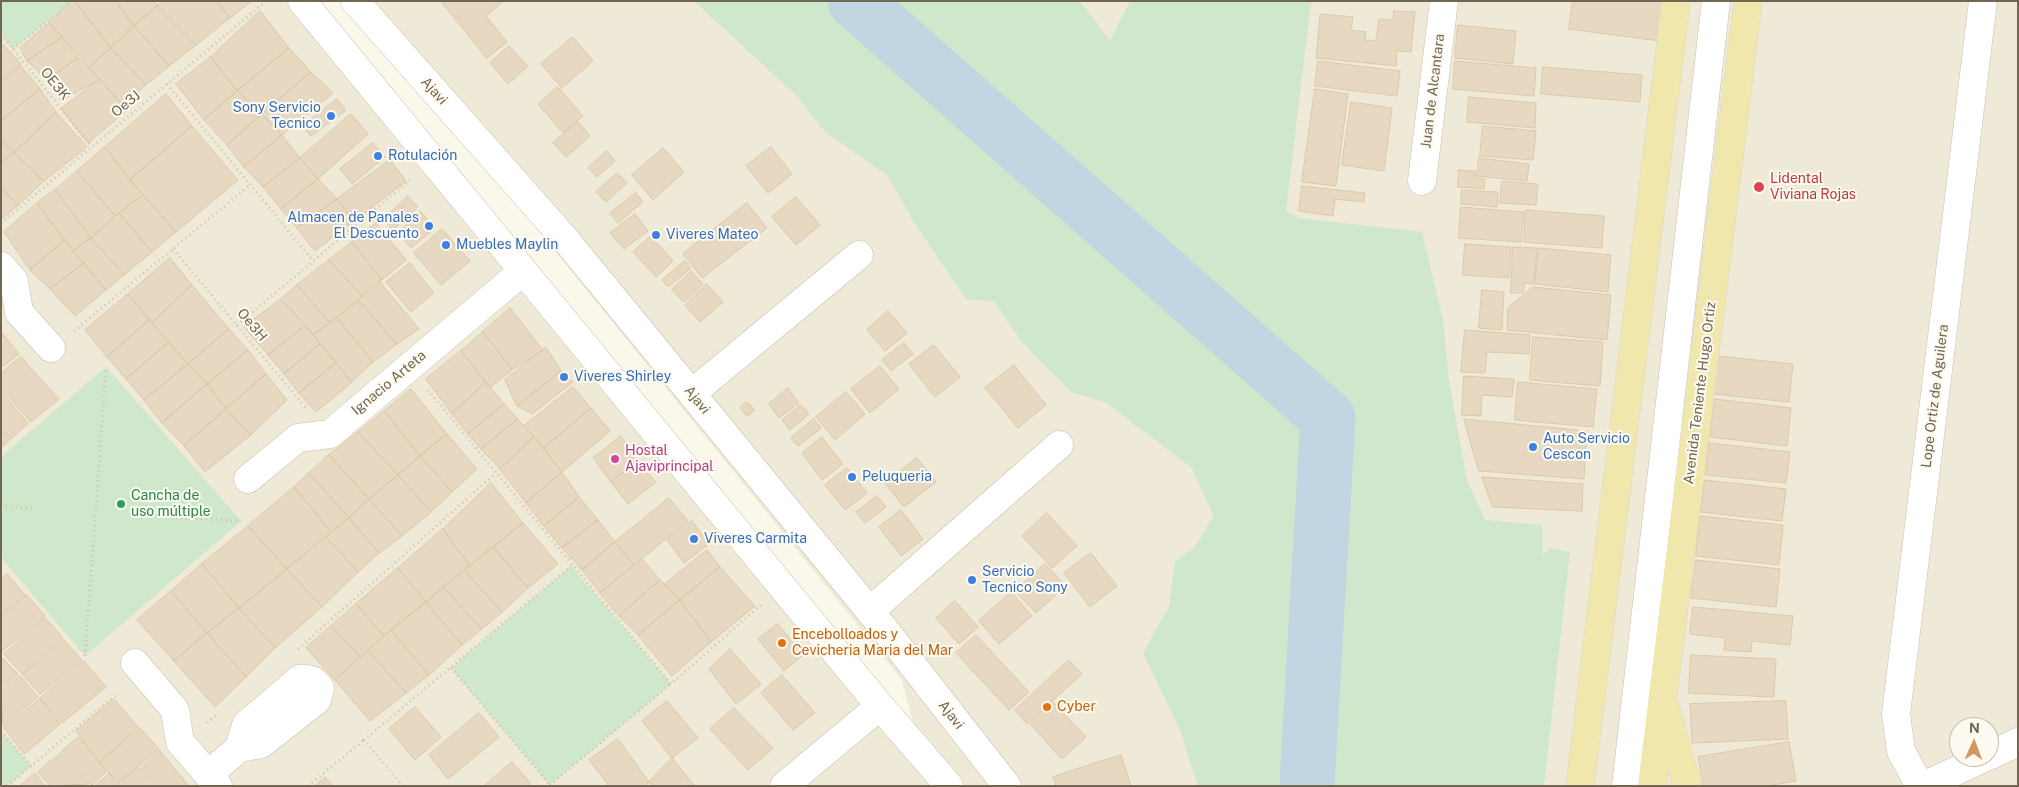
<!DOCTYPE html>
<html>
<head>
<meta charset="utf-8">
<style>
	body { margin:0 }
	#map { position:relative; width:2019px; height:787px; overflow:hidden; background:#faf8eb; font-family:"Public Sans",sans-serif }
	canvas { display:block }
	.frame { position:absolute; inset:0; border:2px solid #726551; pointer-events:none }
	.north { position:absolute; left:1949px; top:717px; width:50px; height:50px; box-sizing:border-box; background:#fdfbf1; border:1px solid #c5bfb1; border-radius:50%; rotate:2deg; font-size:14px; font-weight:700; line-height:20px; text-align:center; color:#726551 }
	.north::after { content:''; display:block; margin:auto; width:18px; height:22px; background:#d49560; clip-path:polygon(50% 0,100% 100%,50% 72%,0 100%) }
</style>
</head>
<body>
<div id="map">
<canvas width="2019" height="787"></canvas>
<div class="frame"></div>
<div class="north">N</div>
</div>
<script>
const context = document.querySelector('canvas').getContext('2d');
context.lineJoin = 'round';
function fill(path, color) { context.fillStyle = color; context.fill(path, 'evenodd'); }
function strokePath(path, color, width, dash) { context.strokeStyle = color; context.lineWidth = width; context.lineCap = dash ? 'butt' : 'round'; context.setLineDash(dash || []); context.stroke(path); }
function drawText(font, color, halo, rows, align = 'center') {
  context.font = font + ' "Public Sans",sans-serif'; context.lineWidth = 4; context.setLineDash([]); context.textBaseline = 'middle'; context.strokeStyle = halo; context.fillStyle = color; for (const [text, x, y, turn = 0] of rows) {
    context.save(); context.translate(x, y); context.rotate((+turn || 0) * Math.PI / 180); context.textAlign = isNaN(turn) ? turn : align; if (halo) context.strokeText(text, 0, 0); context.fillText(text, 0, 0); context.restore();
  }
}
const residential = new Path2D(`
	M 1,1 L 299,1 L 920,750 L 902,680 L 353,1 L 2018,1 L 2018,786 L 1,786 ZM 1959,727 L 1989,727 L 1989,757 L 1959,757 Z`);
const green = new Path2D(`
	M 1,1 L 72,1 L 13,49 L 1,34 Z
	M 694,1 L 1080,1 L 1110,41 L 1130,1 L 1311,1 L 1286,211 L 1299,218 L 1422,232 L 1443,320 L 1449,382 L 1467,481 L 1485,520 L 1542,525 L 1543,554 L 1551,548 L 1570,552 L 1544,786 L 1198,786 L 1180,730 L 1143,653 L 1169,607 L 1175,561 L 1194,548 L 1214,516 L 1191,467 L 1105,402 L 1071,392 L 1021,341 L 994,301 L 967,300 L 917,227 L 887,175 L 824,131 L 798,97 Z
	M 106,367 L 241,521 L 85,656 L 1,557 L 1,457 Z
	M 571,566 L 671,684 L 550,785 L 451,668 Z
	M 1,731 L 31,766 L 7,786 L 1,786 Z`);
const river = new Path2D(`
	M 855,1 L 1328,418 L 1307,783`);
const building = new Path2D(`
	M 72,1 L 75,1 L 111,48 L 89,67 L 49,23 Z
	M 75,1 L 116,1 L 134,26 L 111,48 Z
	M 116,1 L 154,1 L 157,6 L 134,26 Z
	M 163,1 L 217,1 L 230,18 L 196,45 L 157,6 Z
	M 217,1 L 252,1 L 230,18 Z
	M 441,1 L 504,1 L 486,16 L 507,42 L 487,58 Z
	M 1573,1 L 1665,1 L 1660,41 L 1569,29 Z
	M 157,6 L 196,45 L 169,66 L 134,26 Z
	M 260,11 L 289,48 L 237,91 L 211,57 Z
	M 1394,11 L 1415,12 L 1411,52 L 1397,51 L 1396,66 L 1316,58 L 1320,14 L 1353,17 L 1351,30 L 1366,32 L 1365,40 L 1376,41 L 1379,19 L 1393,20 Z
	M 49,23 L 62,37 L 27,61 L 20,48 Z
	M 1458,25 L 1516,31 L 1513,64 L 1455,58 Z
	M 134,26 L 169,66 L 146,85 L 111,48 Z
	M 62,37 L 78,58 L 47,80 L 27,61 Z
	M 573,37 L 593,61 L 562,88 L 541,64 Z
	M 4,45 L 21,64 L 1,81 L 1,47 Z
	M 509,46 L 528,66 L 508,84 L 490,63 Z
	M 111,48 L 146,85 L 123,105 L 89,67 Z
	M 289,48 L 311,72 L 262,114 L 237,91 Z
	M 211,57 L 237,91 L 204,120 L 176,84 Z
	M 78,58 L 100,79 L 61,101 L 47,80 Z
	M 1318,61 L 1400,71 L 1397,96 L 1315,86 Z
	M 1455,61 L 1536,68 L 1534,96 L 1453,89 Z
	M 21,66 L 40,89 L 1,121 L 1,83 Z
	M 1543,67 L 1642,75 L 1640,102 L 1541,94 Z
	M 311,72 L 333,93 L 282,135 L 262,114 Z
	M 100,79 L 126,111 L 88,143 L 61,109 Z
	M 558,87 L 583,116 L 563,133 L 538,104 Z
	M 40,89 L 56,112 L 14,153 L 1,138 L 1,121 Z
	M 1315,89 L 1348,94 L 1336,186 L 1302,182 Z
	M 237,91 L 262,114 L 227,145 L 204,120 Z
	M 166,94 L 192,126 L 130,180 L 105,147 Z
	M 1469,97 L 1536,103 L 1535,128 L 1467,122 Z
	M 337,99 L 346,110 L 311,136 L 303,126 Z
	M 1351,102 L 1392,108 L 1384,171 L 1342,165 Z
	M 56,112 L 87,147 L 44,181 L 14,153 Z
	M 262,114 L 282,135 L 244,167 L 227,145 Z
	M 351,114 L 368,134 L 318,179 L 300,158 Z
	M 578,122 L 590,136 L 566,157 L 553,143 Z
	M 192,126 L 238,180 L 176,232 L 130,180 Z
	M 1483,126 L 1536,131 L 1533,160 L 1480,156 Z
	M 282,135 L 300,158 L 263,187 L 244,167 Z
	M 1,138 L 14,153 L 1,162 Z
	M 373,143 L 385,157 L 352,184 L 340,169 Z
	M 105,147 L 143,195 L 115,216 L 77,171 Z
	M 771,147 L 792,174 L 768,193 L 746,166 Z
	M 663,148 L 684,172 L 653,200 L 632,175 Z
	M 607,151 L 615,161 L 597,177 L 588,168 Z
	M 14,153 L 44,181 L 17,206 L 1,185 L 1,162 Z
	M 300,158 L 318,179 L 281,209 L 263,187 Z
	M 1479,158 L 1529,164 L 1527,181 L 1477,176 Z
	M 390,160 L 406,181 L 354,221 L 337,199 Z
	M 1459,170 L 1475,171 L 1475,178 L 1485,179 L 1484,189 L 1458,187 Z
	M 77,171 L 115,216 L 91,238 L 55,190 Z
	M 617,173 L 627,183 L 606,202 L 596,192 Z
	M 318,179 L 337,199 L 297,228 L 281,209 Z
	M 1502,181 L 1538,184 L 1536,205 L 1500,203 Z
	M 1,185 L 17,206 L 1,219 Z
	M 1302,186 L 1365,193 L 1364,202 L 1335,199 L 1333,216 L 1299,211 Z
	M 55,190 L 91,238 L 73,251 L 37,203 Z
	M 1462,190 L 1498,192 L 1497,207 L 1461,204 Z
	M 636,193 L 643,202 L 618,223 L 610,213 Z
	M 143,195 L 176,232 L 152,252 L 119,213 Z
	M 408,196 L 418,207 L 393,230 L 383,220 Z
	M 796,197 L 820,225 L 796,245 L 772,217 Z
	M 337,199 L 354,221 L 315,251 L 297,228 Z
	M 37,203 L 64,241 L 30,270 L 4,232 Z
	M 747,203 L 767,228 L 702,278 L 683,254 Z
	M 1461,207 L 1524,212 L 1521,242 L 1459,238 Z
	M 1526,210 L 1604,216 L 1602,248 L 1524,242 Z
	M 421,212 L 435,228 L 411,248 L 398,233 Z
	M 119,213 L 152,252 L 124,275 L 91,238 Z
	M 635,214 L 648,231 L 624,249 L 610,233 Z
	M 376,223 L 406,260 L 382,280 L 352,242 Z
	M 442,229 L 470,261 L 441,285 L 414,253 Z
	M 651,236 L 673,261 L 656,277 L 633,252 Z
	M 91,238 L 124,275 L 106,290 L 73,251 Z
	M 64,241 L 84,263 L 50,289 L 30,270 Z
	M 352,242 L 382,280 L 363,297 L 329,260 Z
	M 1465,244 L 1511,247 L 1509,278 L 1463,275 Z
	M 1513,247 L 1537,248 L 1534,284 L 1524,283 L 1523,293 L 1511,293 Z
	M 1539,248 L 1611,255 L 1608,292 L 1535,284 Z
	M 170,258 L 192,285 L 152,323 L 128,294 Z
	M 329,260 L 363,297 L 330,323 L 297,285 Z
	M 685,261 L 691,268 L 668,287 L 662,280 Z
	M 84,263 L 106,290 L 75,316 L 50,289 Z
	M 410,263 L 434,293 L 411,312 L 386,282 Z
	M 691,271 L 703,284 L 684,302 L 672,290 Z
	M 379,281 L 419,329 L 397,344 L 358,300 Z
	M 707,284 L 723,302 L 700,322 L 685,305 Z
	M 192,285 L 229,329 L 188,364 L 152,323 Z
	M 297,285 L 330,323 L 313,335 L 281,299 Z
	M 1533,287 L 1611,295 L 1607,340 L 1507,330 L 1508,308 Z
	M 1482,290 L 1504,292 L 1502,330 L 1479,328 Z
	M 128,294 L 149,320 L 107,357 L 85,330 Z
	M 281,299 L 306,325 L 268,355 L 244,327 Z
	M 358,300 L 397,344 L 373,362 L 337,318 Z
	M 510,308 L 543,350 L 512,370 L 483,332 Z
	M 888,311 L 907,333 L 885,351 L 867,330 Z
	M 337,318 L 373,362 L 352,382 L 313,335 Z
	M 149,320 L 169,342 L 126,379 L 107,357 Z
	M 306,325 L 320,344 L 284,374 L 268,355 Z
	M 229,329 L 248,350 L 207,384 L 188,364 Z
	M 1465,330 L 1530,335 L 1529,354 L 1487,352 L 1485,373 L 1461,372 Z
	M 1,332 L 19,354 L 1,368 Z
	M 483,332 L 512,370 L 490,388 L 461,351 Z
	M 1533,337 L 1603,342 L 1600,386 L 1530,380 Z
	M 169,342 L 188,364 L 144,400 L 126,379 Z
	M 904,343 L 913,354 L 891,371 L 882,360 Z
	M 320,344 L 336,363 L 299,393 L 284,374 Z
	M 934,345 L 960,377 L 935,397 L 909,364 Z
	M 546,347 L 561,371 L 517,406 L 505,380 Z
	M 248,350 L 266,374 L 226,409 L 207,384 Z
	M 461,351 L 486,382 L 452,414 L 426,379 Z
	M 1719,356 L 1793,364 L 1789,402 L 1714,394 Z
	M 21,357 L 59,399 L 31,422 L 1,388 L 1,373 Z
	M 336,363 L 352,382 L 316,412 L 299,393 Z
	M 188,364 L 207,384 L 162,423 L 144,400 Z
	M 1014,365 L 1046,405 L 1018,428 L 985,388 Z
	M 880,366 L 899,389 L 870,413 L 851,389 Z
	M 561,371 L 573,382 L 532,414 L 517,406 Z
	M 266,374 L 287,400 L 251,435 L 226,409 Z
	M 1464,376 L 1514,379 L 1512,397 L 1482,395 L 1481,416 L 1462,415 Z
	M 486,382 L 504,404 L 468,434 L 452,414 Z
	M 1518,382 L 1597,389 L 1593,427 L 1515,420 Z
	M 207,384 L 226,409 L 184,446 L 162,423 Z
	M 573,387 L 591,408 L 544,448 L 524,426 Z
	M 788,388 L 799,403 L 779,418 L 769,404 Z
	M 411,389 L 447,434 L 420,456 L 384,411 Z
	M 1,391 L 28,423 L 11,439 L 1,430 Z
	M 846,392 L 865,414 L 835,440 L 816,417 Z
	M 1715,399 L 1791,408 L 1787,446 L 1710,437 Z
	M 747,402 L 755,410 L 747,416 L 740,408 Z
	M 504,404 L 518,419 L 481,449 L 468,434 Z
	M 801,405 L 809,414 L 790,430 L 782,420 Z
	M 591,408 L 610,431 L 562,472 L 544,448 Z
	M 226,409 L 251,435 L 205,472 L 184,446 Z
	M 384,411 L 420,456 L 398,475 L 358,432 Z
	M 518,419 L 534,437 L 500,469 L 481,449 Z
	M 814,419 L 821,428 L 798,446 L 791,438 Z
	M 1464,419 L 1587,431 L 1584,479 L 1479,471 Z
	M 1,432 L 10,440 L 1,448 Z
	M 358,432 L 398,475 L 369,499 L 329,455 Z
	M 447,434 L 477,469 L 452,492 L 420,456 Z
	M 621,436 L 637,461 L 611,482 L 593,458 Z
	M 534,437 L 562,472 L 526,503 L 500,469 Z
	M 822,437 L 843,464 L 822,480 L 802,453 Z
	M 1709,443 L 1790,452 L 1786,483 L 1706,475 Z
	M 329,455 L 369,499 L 349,518 L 309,473 Z
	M 420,456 L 452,492 L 431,512 L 398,475 Z
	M 917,458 L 936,482 L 904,507 L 885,483 Z
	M 637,461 L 656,482 L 628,504 L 611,482 Z
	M 847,468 L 867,493 L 845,510 L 825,485 Z
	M 562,472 L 579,497 L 544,526 L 526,503 Z
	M 309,473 L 349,518 L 331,532 L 294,487 Z
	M 398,475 L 431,512 L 402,536 L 369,499 Z
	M 1482,477 L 1583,484 L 1582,511 L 1493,507 Z
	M 1705,480 L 1786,489 L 1782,521 L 1701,512 Z
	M 491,483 L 523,523 L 470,566 L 443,529 Z
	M 294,487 L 331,532 L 287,569 L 248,526 Z
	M 877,496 L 886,507 L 865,523 L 856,512 Z
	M 579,497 L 598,520 L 562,548 L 544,526 Z
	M 669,498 L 688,521 L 634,565 L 615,542 Z
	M 369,499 L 402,536 L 379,553 L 349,518 Z
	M 901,510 L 923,539 L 901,556 L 879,527 Z
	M 1047,513 L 1077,546 L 1052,568 L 1022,536 Z
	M 1700,516 L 1783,525 L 1779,565 L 1696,556 Z
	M 349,518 L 379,553 L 358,572 L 326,537 Z
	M 598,520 L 615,542 L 582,570 L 562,548 Z
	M 692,521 L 709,544 L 684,563 L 667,540 Z
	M 523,523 L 558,564 L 528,588 L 493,547 Z
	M 248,526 L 287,569 L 239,608 L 202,564 Z
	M 443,529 L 470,566 L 426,602 L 398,568 Z
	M 326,537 L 358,572 L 322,607 L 287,569 Z
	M 615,542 L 634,565 L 600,593 L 582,570 Z
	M 493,547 L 528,588 L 502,612 L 464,570 Z
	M 707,550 L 720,567 L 680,600 L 665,584 Z
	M 1091,553 L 1117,586 L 1090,607 L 1064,573 Z
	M 642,559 L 660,580 L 619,616 L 600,593 Z
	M 1696,560 L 1780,569 L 1776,607 L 1691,598 Z
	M 202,564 L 239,608 L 207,633 L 171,591 Z
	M 1045,564 L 1066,586 L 1036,613 L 1015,591 Z
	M 720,567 L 755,606 L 711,642 L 680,600 Z
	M 398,568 L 426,602 L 384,636 L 356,604 Z
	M 287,569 L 322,607 L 275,648 L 239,608 Z
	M 464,570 L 502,612 L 482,629 L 443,587 Z
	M 7,574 L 25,595 L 1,614 L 1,579 Z
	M 660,580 L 680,600 L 638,635 L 619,616 Z
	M 443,587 L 482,629 L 462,645 L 426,602 Z
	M 171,591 L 207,633 L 174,661 L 137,620 Z
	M 1011,592 L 1032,616 L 999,644 L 979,621 Z
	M 27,595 L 45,616 L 1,652 L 1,617 Z
	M 680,600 L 711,642 L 672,676 L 638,635 Z
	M 955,601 L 978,627 L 959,644 L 936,618 Z
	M 426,602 L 462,645 L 429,675 L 391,630 Z
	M 356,604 L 384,636 L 360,657 L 331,626 Z
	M 1693,607 L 1793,616 L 1790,645 L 1752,641 L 1751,652 L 1724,650 L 1725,638 L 1690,634 Z
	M 239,608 L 275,648 L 246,677 L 207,633 Z
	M 45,618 L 63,638 L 22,674 L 4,654 Z
	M 778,624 L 803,655 L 784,671 L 758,639 Z
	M 331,626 L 360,657 L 335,680 L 306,648 Z
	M 391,630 L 429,675 L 406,693 L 368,651 Z
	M 207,633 L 246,677 L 215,707 L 174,661 Z
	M 976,635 L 1029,692 L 1009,710 L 956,653 Z
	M 64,640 L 82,660 L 40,694 L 23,675 Z
	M 730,649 L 761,684 L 736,704 L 709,669 Z
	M 368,651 L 406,693 L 370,721 L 335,680 Z
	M 1691,655 L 1776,659 L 1774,697 L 1689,693 Z
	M 1,657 L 18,674 L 1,688 Z
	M 1069,660 L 1082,674 L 1027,724 L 1015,710 Z
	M 84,661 L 106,687 L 62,723 L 40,698 Z
	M 782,675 L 815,713 L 793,730 L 761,693 Z
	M 20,676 L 38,697 L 3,726 L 1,691 Z
	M 40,699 L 60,724 L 24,754 L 4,728 Z
	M 114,699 L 138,727 L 100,762 L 76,731 Z
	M 667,701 L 698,738 L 672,758 L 642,721 Z
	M 1786,701 L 1788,739 L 1692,743 L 1690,704 Z
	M 1053,702 L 1086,737 L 1062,759 L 1030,724 Z
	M 415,707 L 441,737 L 415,760 L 389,729 Z
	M 734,708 L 773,748 L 748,770 L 710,729 Z
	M 479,713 L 499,737 L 448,779 L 429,755 Z
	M 140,728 L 159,749 L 118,783 L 100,763 Z
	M 79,737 L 106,772 L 92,785 L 62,751 Z
	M 618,739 L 649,782 L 645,786 L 609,786 L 589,760 Z
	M 1789,742 L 1796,781 L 1767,786 L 1703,786 L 1698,757 Z
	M 160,751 L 189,786 L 157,786 L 141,768 Z
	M 61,753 L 89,784 L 50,786 L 38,772 Z
	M 1121,755 L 1131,786 L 1056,786 L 1053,777 Z
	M 672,758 L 695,786 L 652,786 L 649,782 Z
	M 512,762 L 531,784 L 528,786 L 484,786 Z
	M 139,768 L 155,786 L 121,786 L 119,783 Z
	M 35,773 L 45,786 L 20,786 Z
	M 109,774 L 118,786 L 95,786 Z
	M 325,777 L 333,786 L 315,786 Z`);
const path = new Path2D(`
	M 1,34 L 92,147
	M 13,49 L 72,1
	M 167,84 L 313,261
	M 1,223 L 265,2
	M 173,249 L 306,408
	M 237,325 L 411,179
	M 74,331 L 250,185
	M 428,390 L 671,684 L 761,605
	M 1,506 L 36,509
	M 151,516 L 241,521
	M 298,649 L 496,473
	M 85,656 L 106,367
	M 451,668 L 550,785
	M 207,723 L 218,714
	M 1,731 L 31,766
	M 550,785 L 671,684
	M 7,786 L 117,694
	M 308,786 L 364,740
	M 403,786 L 364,740 L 571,566`);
const minor = new Path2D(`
	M 302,1 L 880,706 L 949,786
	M 355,1 L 565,239 L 886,631 L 1007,786
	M 1422,181 L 1444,1
	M 1,266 L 14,281 L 19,312 L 51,348
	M 692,393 L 859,255
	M 248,479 L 298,438 L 330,434 L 523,271
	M 870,611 L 1059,445
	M 135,663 L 175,710 L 180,742 L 218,786
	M 1989,756 L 2018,742
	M 208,775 L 239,748 L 261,744 L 317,700 L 320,688 C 315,680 310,678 300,679 L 246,725 L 239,748
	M 784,786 L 880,706
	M 1626,786 L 1716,1
	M 1920,786 L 1901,751 L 1896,714 L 1983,1
	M 1923,786 L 1986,757`);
const major = new Path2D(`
	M 1666,710 L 1687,786
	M 1580,786 L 1676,1
	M 1652,786 L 1748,1`);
const markers = [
	[331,116,5,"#3f7fe0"],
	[378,156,5,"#3f7fe0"],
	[1759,187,6,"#e0444e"],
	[429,226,5,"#3f7fe0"],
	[656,235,5,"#3f7fe0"],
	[446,245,5,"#3f7fe0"],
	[564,377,5,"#3f7fe0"],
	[1533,447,5,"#3f7fe0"],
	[615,459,5,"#d1479c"],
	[852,477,5,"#3f7fe0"],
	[121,504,5,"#2e9e5b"],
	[694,539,5,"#3f7fe0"],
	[972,580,5,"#3f7fe0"],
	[782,643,5,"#e8710a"],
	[1047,707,5,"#e8710a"]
];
const streetNames = [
	["OE3K",55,84,51],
	["Ajavi",434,91,48],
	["Juan de Alcantara",1433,91,-83],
	["Oe3J",126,104,-40],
	["Oe3H",252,325,50],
	["Ignacio Arteta",389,383,-40],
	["Avenida Teniente Hugo Ortiz",1700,393,-83],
	["Lope Ortiz de Aguilera",1935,396,-83],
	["Ajavi",697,400,51],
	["Ajavi",951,715,52]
];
const shopNames = [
	["Sony Servicio",321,108,"right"],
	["Tecnico",321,124,"right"],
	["Rotulación",388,156],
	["Almacen de Panales",419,218,"right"],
	["El Descuento",419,234,"right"],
	["Viveres Mateo",666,235],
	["Muebles Maylin",456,245],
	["Viveres Shirley",574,377],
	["Auto Servicio",1543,439],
	["Cescon",1543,455],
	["Peluqueria",862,477],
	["Viveres Carmita",704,539],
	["Servicio",982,572],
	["Tecnico Sony",982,588]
];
const healthNames = [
	["Lidental",1770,179],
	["Viviana Rojas",1770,195]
];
const hotelNames = [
	["Hostal",625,451],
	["Ajaviprincipal",625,467]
];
const leisureNames = [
	["Cancha de",131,496],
	["uso múltiple",131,512]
];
const foodNames = [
	["Encebolloados y",792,635],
	["Cevicheria Maria del Mar",792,651],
	["Cyber",1057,707]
];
fill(residential, '#eeead7');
fill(green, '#cfe7ca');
strokePath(river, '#c1d5e2', 55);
fill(building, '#e7d9c1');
strokePath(building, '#ddc9a8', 1);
strokePath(minor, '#c8c0af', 29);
strokePath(major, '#dad7d2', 29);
strokePath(path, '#d1c2a8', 3, [1, 4]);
strokePath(minor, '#fff', 28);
strokePath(major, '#f0e7ac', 28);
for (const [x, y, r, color] of markers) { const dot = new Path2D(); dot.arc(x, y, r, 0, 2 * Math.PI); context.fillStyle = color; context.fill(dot); strokePath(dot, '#fdfbf1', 2); }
drawText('14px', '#726551', '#fdfbf1', streetNames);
drawText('14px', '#366cbe', '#fdfbf1', shopNames, 'left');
drawText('14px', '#be3a42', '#fdfbf1', healthNames, 'left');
drawText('14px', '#b23c85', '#fdfbf1', hotelNames, 'left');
drawText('14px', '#27864d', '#fdfbf1', leisureNames, 'left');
drawText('14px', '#c56008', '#fdfbf1', foodNames, 'left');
</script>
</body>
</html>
